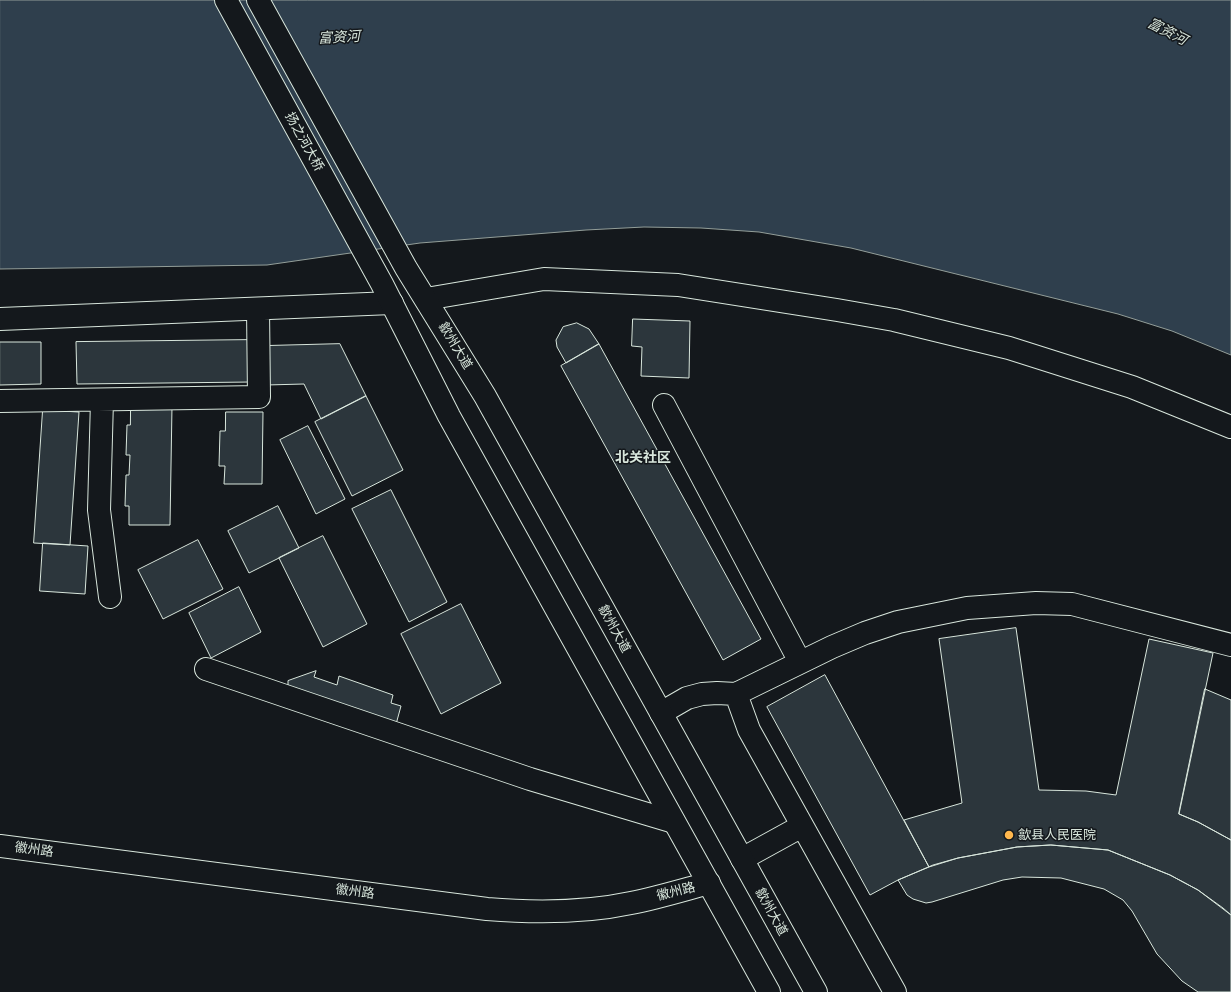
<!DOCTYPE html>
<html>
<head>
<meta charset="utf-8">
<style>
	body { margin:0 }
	canvas { display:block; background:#14181c }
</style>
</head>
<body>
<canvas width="1231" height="992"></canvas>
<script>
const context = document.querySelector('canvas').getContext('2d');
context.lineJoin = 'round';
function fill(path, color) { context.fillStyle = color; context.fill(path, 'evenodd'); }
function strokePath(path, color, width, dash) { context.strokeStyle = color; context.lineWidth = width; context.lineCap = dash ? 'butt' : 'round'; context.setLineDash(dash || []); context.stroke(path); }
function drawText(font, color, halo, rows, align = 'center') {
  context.font = font + ' Manrope,"Noto Sans SC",sans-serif'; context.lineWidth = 3; context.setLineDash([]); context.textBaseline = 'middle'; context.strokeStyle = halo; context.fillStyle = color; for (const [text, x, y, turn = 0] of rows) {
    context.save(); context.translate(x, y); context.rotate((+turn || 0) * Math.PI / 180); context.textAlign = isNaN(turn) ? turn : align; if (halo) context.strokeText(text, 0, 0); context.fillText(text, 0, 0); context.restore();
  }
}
const water = new Path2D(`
	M 0,0 L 1231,0 L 1231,355 L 1172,331 L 1118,314 L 851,248 L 759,232 L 701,228 L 644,227 L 586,230 L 420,243 L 267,265 L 0,269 Z`);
const building = new Path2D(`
	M 633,319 L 690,321 L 689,378 L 641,376 L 642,347 L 632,346 Z
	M 577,323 L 589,329 L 599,344 L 566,363 L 557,347 L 556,340 L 563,327 Z
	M 250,340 L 251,382 L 77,384 L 76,342 Z
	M 0,342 L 41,342 L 41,384 L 0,385 Z
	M 340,344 L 366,396 L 321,419 L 304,384 L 266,385 L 265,346 Z
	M 599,344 L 761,639 L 723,660 L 561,366 Z
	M 366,396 L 403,470 L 352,496 L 315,422 Z
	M 131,406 L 172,406 L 170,525 L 129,525 L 129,506 L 125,506 L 126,475 L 129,475 L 130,455 L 126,455 L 127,425 L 130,425 Z
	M 43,410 L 79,412 L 70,545 L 34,543 Z
	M 226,412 L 263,412 L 262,484 L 224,484 L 225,466 L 219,466 L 220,431 L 225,431 Z
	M 308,426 L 345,499 L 316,514 L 280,440 Z
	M 391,490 L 447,602 L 409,622 L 352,509 Z
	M 278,506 L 299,548 L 249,573 L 228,531 Z
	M 323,536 L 367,624 L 323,647 L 279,558 Z
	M 198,540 L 223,589 L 163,619 L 138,570 Z
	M 43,543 L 88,546 L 85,594 L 40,591 Z
	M 239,587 L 261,632 L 211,658 L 189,613 Z
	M 461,604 L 501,683 L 441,714 L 401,634 Z
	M 1016,628 L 1039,790 L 1086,791 L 1116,795 L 1149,639 L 1213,653 L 1179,814 L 1198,822 L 1231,840 L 1231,915 L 1198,890 L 1170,875 L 1108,850 L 1051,845 L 1017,847 L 958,858 L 929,867 L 904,820 L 962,803 L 939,639 Z
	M 316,671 L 314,677 L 337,685 L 339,676 L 393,695 L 391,703 L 401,706 L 395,728 L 288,692 L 288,681 Z
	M 825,675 L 929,867 L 898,880 L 870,895 L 767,707 Z
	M 1205,689 L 1231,700 L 1231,840 L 1198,822 L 1179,814 Z
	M 1051,845 L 1108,850 L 1170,875 L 1198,890 L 1223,908 L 1231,915 L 1231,992 L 1198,992 L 1182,981 L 1157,954 L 1132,911 L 1123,900 L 1104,889 L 1061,878 L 1022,877 L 1003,880 L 932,902 L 926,903 L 913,899 L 907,895 L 898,880 L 933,865 L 958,858 L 1017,847 Z`);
const minor = new Path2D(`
	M 426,299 L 544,279 L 678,285 L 837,310 L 894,320 L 1009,348 L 1132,387 L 1231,427
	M 0,319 L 392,303
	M 102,400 L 99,510 L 110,597
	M 0,401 L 259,397 L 258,309
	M 664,405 L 800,662
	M 206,669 L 530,779 L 674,822
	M 736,694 L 749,730 L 895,992
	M 661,713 L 687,698 L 702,694 L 717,693 L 736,694 L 832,647 L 865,633 L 898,622 L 967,608 L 1036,603 L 1072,604 L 1231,645
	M 742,859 L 802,826`);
const major = new Path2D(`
	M 0,846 L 487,909 C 536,913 584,913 631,903 C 657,898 683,890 709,883`);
const highway = new Path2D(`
	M 226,0 L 382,284 L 449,416 L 769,992
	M 258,0 L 406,268 L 485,396 L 816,992`);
const markers = [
	[1009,835,5,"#ffb74d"]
];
const streetNames = [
	["扬之河大桥",304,142,61],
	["歙州大道",455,346,59],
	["歙州大道",614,629,61],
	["徽州路",34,850,8],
	["徽州路",355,892,7],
	["徽州路",676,892,-14],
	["歙州大道",771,912,61]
];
const poiNames = [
	["歙县人民医院",1018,835]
];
const waterNames = [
	["富资河",1167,32,27],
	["富资河",339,38,-3]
];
const neighbourhoodNames = [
	["北关社区",643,458]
];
fill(water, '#2f3f4d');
strokePath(water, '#939e99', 1);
fill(building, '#2c363c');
strokePath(building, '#d8e6dc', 1);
strokePath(minor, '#d8e6dc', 24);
strokePath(major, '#d8e6dc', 24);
strokePath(highway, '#d8e6dc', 24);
strokePath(minor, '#14181c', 22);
strokePath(major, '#14181c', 22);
strokePath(highway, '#14181c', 22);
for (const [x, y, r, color] of markers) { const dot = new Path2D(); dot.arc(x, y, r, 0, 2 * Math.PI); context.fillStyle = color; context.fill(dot); strokePath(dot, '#14181c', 1.5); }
drawText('13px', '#d8e6dc', '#14181c', streetNames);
drawText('13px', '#d8e6dc', '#14181c', poiNames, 'left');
drawText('italic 14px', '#d8e6dc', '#14181c', waterNames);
drawText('bold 14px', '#d8e6dc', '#14181c', neighbourhoodNames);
</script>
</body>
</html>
